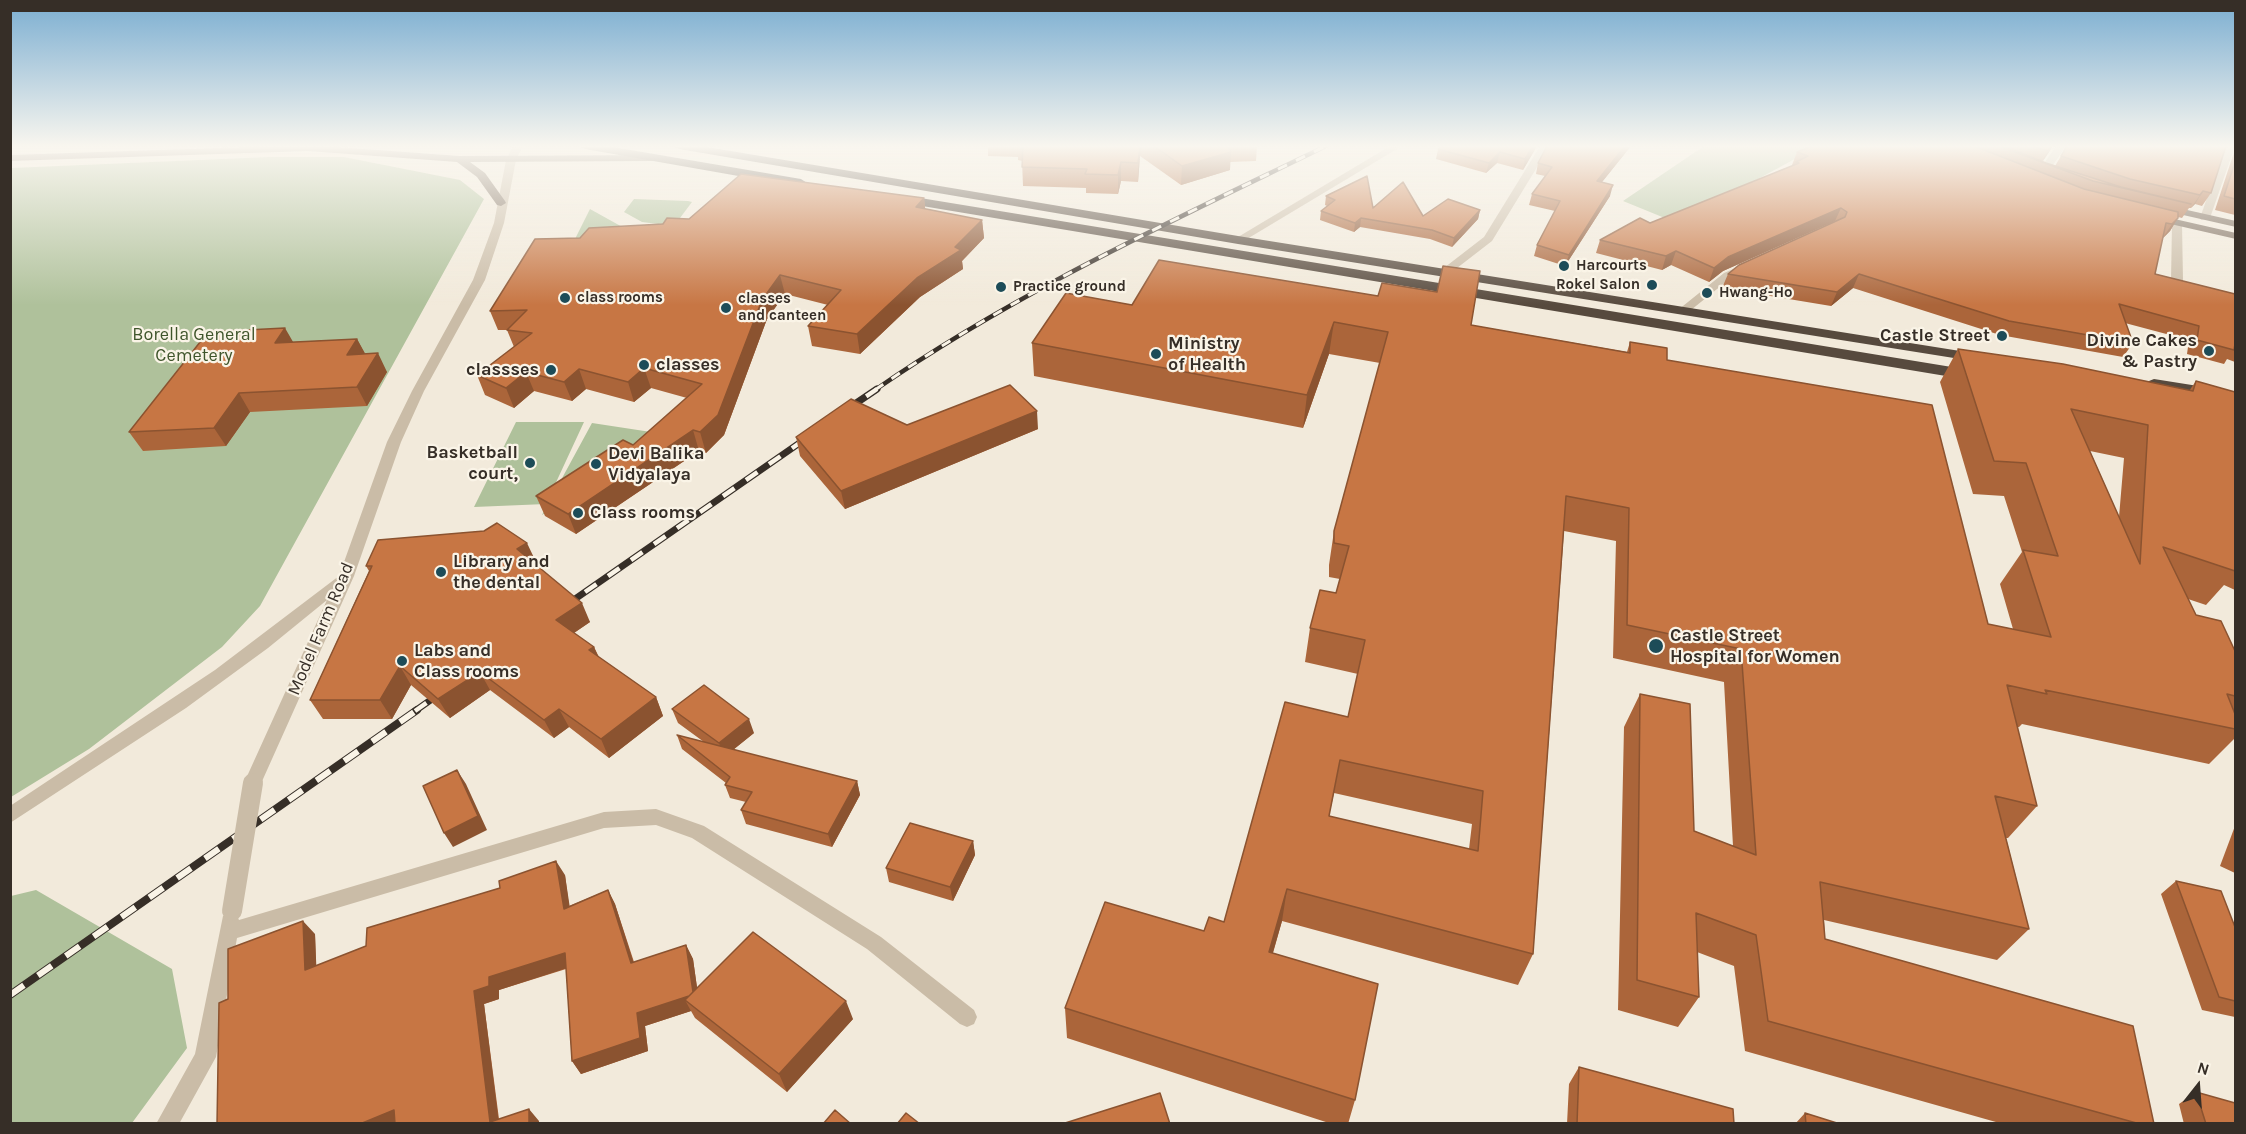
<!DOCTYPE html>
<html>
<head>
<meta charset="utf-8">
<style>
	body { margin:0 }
	#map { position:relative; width:2246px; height:1134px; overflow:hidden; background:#f2eadb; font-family:Karla,sans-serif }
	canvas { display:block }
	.frame { position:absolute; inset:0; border:12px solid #362e27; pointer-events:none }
	.north { position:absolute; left:2168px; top:1056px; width:60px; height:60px; -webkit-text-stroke:4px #faf4e7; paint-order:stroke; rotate:17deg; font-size:16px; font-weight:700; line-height:24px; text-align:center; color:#362e27 }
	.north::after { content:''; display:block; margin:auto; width:21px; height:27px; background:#362e27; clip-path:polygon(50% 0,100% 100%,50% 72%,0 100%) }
</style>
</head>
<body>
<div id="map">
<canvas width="2246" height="1134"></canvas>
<div class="frame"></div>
<div class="north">N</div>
</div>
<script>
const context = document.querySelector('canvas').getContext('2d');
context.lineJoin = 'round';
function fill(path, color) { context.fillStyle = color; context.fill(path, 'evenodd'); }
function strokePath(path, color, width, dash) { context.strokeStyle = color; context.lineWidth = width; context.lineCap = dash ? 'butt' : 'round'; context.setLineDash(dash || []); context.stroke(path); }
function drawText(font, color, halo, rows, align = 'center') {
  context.font = font + ' Karla,sans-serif'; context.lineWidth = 4.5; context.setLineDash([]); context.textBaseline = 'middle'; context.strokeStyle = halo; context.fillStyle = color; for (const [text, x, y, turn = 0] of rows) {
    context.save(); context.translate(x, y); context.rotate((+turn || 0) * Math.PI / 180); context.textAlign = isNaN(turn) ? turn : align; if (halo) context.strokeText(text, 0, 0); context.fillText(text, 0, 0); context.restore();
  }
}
const green = new Path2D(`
	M 1704,146 L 1832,146 L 1804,154 L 1677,223 L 1623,201 Z
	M 269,157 L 344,157 L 460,180 L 484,199 L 260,606 L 222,647 L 89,749 L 11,797 L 11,168 Z
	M 634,199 L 688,201 L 692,202 L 674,226 L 642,222 L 624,212 Z
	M 590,209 L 635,234 L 572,245 Z
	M 516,422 L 584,422 L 546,504 L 474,507 Z
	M 592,423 L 664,434 L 542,515 Z
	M 36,890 L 172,969 L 187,1048 L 132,1123 L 11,1123 L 11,896 Z`);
const street = new Path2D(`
	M 513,146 L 523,146 L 516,160 L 504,223 L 485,280 L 424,391 L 401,442 L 354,576 L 259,788 L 253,790 L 247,788 L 244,783 L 327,600 L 268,648 L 186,708 L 10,823 L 10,806 L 215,670 L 339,576 L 387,442 L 412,391 L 473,280 L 494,223 L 506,160 Z
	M 1390,146 L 1402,146 L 1242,242 L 1233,240 Z
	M 1540,146 L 1550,146 L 1492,241 L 1448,275 L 1440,275 L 1440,271 L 1484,237 Z
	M 2056,146 L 2066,146 L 2047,174 L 2039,174 L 2038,172 Z
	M 2225,146 L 2235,146 L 2210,218 L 2201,220 L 2200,218 Z
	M 2177,220 L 2182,223 L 2183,281 L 2177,284 L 2171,281 L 2172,223 Z
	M 1745,264 L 1751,267 L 1749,269 L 1732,277 L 1686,314 L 1678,314 L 1678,310 L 1724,273 Z
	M 656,809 L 704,826 L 881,937 L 974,1010 L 977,1017 L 974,1024 L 967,1027 L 960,1024 L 867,949 L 692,838 L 656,825 L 604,828 L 237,938 L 216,1057 L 179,1124 L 156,1124 L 195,1054 L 223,916 L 230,913 L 237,916 L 239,920 L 604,812 Z`);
const primary = new Path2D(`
	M 277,146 L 323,146 L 460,156 L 653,155 L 658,158 L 653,161 L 470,162 L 485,173 L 505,201 L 506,203 L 501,206 L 497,205 L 477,177 L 457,162 L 308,151 L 10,161 L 10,155 Z
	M 2165,205 L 2236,221 L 2236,227 L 2161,210 L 2160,208 Z
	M 2157,215 L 2236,233 L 2236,239 L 2153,220 L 2153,216 Z`);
const highway = new Path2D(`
	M 579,146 L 607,146 L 801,179 L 807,183 L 801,187 L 585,149 Z
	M 673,146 L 701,146 L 1238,236 L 1979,354 L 1986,358 L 1979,362 L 1238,244 L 679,149 Z
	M 902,195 L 1970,370 L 1978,375 L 1970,380 L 898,202 L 898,196 Z
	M 2154,379 L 2236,392 L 2236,402 L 2149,387 L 2146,384 L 2149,381 Z`);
const railFar2 = new Path2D(`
	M 875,390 C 1016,292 1172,221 1326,146`);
const railFar1 = new Path2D(`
	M 843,412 L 877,389
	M 562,608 L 811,435
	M 415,711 L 442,692`);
const rail = new Path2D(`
	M 10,995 L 417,710`);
const streetBridge = new Path2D(`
	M 232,911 L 253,783`);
const wall = new Path2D(`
	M 988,146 L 1257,146 L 1256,161 L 1230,162 L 1230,170 L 1181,185 L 1140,156 L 1138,182 L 1121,181 L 1118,194 L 1086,193 L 1086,188 L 1023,186 L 1022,161 L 1018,160 L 1018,157 L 988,156 Z
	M 1537,146 L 1523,170 L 1497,163 L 1486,173 L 1436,159 L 1438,149 Z
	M 1631,146 L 1602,182 L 1610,196 L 1565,266 L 1534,256 L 1537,245 L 1555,211 L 1529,205 L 1532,194 L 1545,176 L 1536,174 L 1538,163 Z
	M 1812,146 L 2053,146 L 2042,162 L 2055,166 L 2061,156 L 2211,193 L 2202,206 L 2195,204 L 2191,208 L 2189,208 L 2182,218 L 2178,217 L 2170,231 L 2163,238 L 2162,238 L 2155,274 L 2235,294 L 2235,362 L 2227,359 L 2224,364 L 2187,354 L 2189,340 L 2125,323 L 2133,343 L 2123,357 L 2000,335 L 1853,288 L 1831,306 L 1722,288 L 1728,274 L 1833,222 L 1723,271 L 1709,282 L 1671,265 L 1662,270 L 1596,253 L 1600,240 L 1650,223 L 1794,165 L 1792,165 L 1797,152 Z
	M 2235,149 L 2235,215 L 2215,210 Z
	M 1326,196 L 1373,208 L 1423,216 L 1480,210 L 1478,219 L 1452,247 L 1430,239 L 1360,227 L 1354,232 L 1320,220 L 1321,211 L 1327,206 L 1325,205 Z
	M 924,198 L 925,209 L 982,220 L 984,238 L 962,261 L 963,269 L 920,297 L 860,354 L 812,346 L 808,326 L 828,305 L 785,294 L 767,319 L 724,435 L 706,453 L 699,451 L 576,534 L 545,516 L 536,496 L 633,445 L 687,398 L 651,388 L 634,402 L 586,389 L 572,401 L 534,391 L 514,408 L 485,395 L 477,375 L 514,347 L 507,330 L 498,330 L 490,311 L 580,238 L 689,219 Z
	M 1132,305 L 1471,325 L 1627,352 L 1630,342 L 1667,360 L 1988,624 L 2013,629 L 2000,584 L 2022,552 L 2004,496 L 1973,494 L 1940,382 L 1958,349 L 2189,391 L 2196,381 L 2235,392 L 2235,590 L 2224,585 L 2206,605 L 2188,599 L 2196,615 L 2235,651 L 2235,738 L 2209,764 L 2022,724 L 2019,727 L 2017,727 L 2037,806 L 2008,838 L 2006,838 L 2029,929 L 1997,960 L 1824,920 L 1825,939 L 2154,1124 L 2003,1124 L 1745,1051 L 1734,966 L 1697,952 L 1699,997 L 1678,1027 L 1618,1010 L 1624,727 L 1640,694 L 1694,831 L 1733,846 L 1724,682 L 1613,658 L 1616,541 L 1564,531 L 1533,954 L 1518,985 L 1282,921 L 1273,953 L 1355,1100 L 1348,1124 L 1332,1124 L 1067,1038 L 1065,1008 L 1204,931 L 1224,922 L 1348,717 L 1358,674 L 1305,662 L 1310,628 L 1336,593 L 1340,579 L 1329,577 L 1329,565 L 1334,531 L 1380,363 L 1329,354 L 1303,428 L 1034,376 L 1032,343 ZM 2090,451 L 2124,458 L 2119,517 ZM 1334,793 L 1472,824 L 1469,849 L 1329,816 Z
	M 357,339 L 365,354 L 387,372 L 367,406 L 250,412 L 226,446 L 143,451 L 129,432 L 293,342 Z
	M 907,425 L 1038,429 L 845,509 L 800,456 L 796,437 Z
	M 536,562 L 534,563 L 590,622 L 574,633 L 594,647 L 599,657 L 656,697 L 663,716 L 609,758 L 569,727 L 554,738 L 490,690 L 450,718 L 411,685 L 392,719 L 323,719 L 310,700 L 369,571 L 366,566 Z
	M 672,709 L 754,733 L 733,750 L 857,781 L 860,795 L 832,847 L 746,824 L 741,810 L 746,802 L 730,798 L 725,785 L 726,783 L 682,749 L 677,735 L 704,742 L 678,723 Z
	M 2235,826 L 2235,873 L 2220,866 Z
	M 973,841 L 975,855 L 953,901 L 889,882 L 886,868 Z
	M 565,875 L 569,906 L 608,890 L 615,904 L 634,962 L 686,945 L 693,959 L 697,988 L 853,1019 L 787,1092 L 695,1018 L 691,1011 L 645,1026 L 648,1051 L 581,1074 L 572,1061 L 566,969 L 499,990 L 499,999 L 484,1004 L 499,1119 L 529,1124 L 217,1124 L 228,999 L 315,934 L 316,966 L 366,946 Z
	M 2176,881 L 2235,927 L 2235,1017 L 2202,1010 L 2161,894 Z
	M 1579,1067 L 1734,1124 L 1567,1124 L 1569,1084 Z
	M 2196,1092 L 2235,1124 L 2184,1124 L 2179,1104 Z
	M 1805,1113 L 1840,1124 L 1795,1124 Z`);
const shadedWall = new Path2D(`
	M 1140,146 L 1141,146 L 1140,156 L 1138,182 L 1138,163 Z
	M 1533,146 L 1537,146 L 1523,170 L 1525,159 Z
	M 1625,146 L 1631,146 L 1594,192 L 1597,181 Z
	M 2051,146 L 2053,146 L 2041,164 L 2048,151 Z
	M 1231,152 L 1230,170 L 1181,185 L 1182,166 Z
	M 1500,152 L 1497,163 L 1486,173 L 1489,163 Z
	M 1121,162 L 1121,181 L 1118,194 L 1118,175 Z
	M 1613,185 L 1610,196 L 1565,266 L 1569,255 Z
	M 2203,191 L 2195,204 L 2191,208 L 2200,195 Z
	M 924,198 L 926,216 L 916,207 Z
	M 1841,208 L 1835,221 L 1723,271 L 1709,282 L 1714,268 L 1728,257 Z
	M 1480,210 L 1478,219 L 1452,247 L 1454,238 Z
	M 1361,218 L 1360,227 L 1354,232 L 1355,223 Z
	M 2178,218 L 2170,231 L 2163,238 L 2172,224 Z
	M 982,220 L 984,238 L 962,261 L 963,269 L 920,297 L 860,354 L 857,334 L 917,278 L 955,247 Z
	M 1676,251 L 1671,265 L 1662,270 L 1666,256 Z
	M 1859,274 L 1853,288 L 1831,306 L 1837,292 Z
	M 780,275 L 785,294 L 767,319 L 724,435 L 706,453 L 700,432 L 762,300 Z
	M 1334,322 L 1329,354 L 1303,428 L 1307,395 Z
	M 285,328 L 296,347 L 275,343 Z
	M 357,339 L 367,357 L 347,355 Z
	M 378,353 L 387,372 L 367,406 L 357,387 Z
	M 644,368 L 651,388 L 634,402 L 628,382 Z
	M 579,369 L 586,389 L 572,401 L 564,382 Z
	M 526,372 L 534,391 L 514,408 L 506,388 Z
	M 239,393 L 250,412 L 226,446 L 214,428 Z
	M 1037,411 L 1038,429 L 845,509 L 841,491 Z
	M 693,430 L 699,451 L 576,534 L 568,514 Z
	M 527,543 L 536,562 L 526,568 L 517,549 Z
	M 582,603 L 590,622 L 565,639 L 556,620 Z
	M 594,647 L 602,665 L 589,650 Z
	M 400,666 L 411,685 L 392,719 L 380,700 Z
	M 480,672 L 490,690 L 450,718 L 438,699 Z
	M 656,697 L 663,716 L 609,758 L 601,739 Z
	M 559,709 L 569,727 L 554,738 L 544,720 Z
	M 749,719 L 754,733 L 724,757 L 719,743 Z
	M 457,770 L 466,784 L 487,830 L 453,847 L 444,833 Z
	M 857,781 L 860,795 L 832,847 L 828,834 Z
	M 973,841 L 975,855 L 953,901 L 950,887 Z
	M 556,861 L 565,875 L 572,922 L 564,909 Z
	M 1287,889 L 1282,921 L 1264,983 L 1269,952 Z
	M 608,890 L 615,904 L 638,977 L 631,963 Z
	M 303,921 L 315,934 L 317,983 L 305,970 Z
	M 686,945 L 693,959 L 700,1008 L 685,1000 L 691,1011 L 645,1026 L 648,1051 L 581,1074 L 572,1061 L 637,1013 Z
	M 565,953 L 573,966 L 499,990 L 499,999 L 484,1004 L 499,1124 L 490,1122 L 474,991 L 489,977 Z
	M 846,1001 L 853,1019 L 787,1092 L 779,1074 Z
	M 529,1109 L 539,1121 L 539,1124 L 529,1124 Z
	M 394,1110 L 402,1124 L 360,1124 Z`);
const building = new Path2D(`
	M 1023,146 L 1140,146 L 1138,163 L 1121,162 L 1118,175 L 1085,174 L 1087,169 L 1022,167 Z
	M 1154,146 L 1228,146 L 1231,152 L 1182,166 Z
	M 1441,146 L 1533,146 L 1525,159 L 1500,152 L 1489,163 L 1438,149 Z
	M 1547,146 L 1625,146 L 1597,181 L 1613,185 L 1569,255 L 1537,245 L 1560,201 L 1532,194 L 1552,167 L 1538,163 Z
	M 1812,146 L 1974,146 L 2084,189 L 2178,212 L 2178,218 L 2172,224 L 2166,223 L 2155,274 L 2235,294 L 2235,344 L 2234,350 L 2197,340 L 2199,326 L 2119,304 L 2133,343 L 2009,321 L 1859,274 L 1837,292 L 1728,274 L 1739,265 L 1845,217 L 1847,212 L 1841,208 L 1728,257 L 1714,268 L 1676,251 L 1666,256 L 1600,240 L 1640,218 L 1650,223 L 1799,163 L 1796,162 L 1808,156 L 1797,152 Z
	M 1999,146 L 2004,146 L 2046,163 L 2121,187 L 2191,204 L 2093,181 Z
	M 2033,146 L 2051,146 L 2048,151 Z
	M 2067,146 L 2226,146 L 2211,193 L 2203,191 L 2200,195 L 2130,179 L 2061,156 Z
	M 2235,162 L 2235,199 L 2224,196 Z
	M 741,174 L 924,198 L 916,207 L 982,220 L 955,247 L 961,250 L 917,278 L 857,334 L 808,326 L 841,290 L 780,275 L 762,300 L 718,415 L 700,432 L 693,430 L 568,514 L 536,496 L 623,440 L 633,445 L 702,384 L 644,368 L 628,382 L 579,369 L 564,382 L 526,372 L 506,388 L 477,375 L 532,333 L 507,330 L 527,310 L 490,311 L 535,239 L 580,238 L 589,228 L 663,224 L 667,218 L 689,219 Z
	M 1367,176 L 1373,208 L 1403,182 L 1423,216 L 1448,199 L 1480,210 L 1454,238 L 1432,230 L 1361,218 L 1355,223 L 1321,211 L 1335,200 L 1326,196 Z
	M 1159,260 L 1378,296 L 1382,283 L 1437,292 L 1443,266 L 1480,271 L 1471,325 L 1630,353 L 1630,342 L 1667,348 L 1667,360 L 1932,405 L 1988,624 L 2051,637 L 2023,550 L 2058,556 L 2026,463 L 1994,461 L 1958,349 L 2063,364 L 2193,391 L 2196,381 L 2235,392 L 2235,571 L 2163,547 L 2196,615 L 2221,621 L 2235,651 L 2235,696 L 2227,694 L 2235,714 L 2235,729 L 2045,690 L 2047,694 L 2007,685 L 2037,806 L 1995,796 L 2029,929 L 1820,882 L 1825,939 L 2133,1026 L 2154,1124 L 2140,1124 L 1768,1021 L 1756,935 L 1696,913 L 1699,997 L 1637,980 L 1640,694 L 1690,704 L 1694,831 L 1756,855 L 1741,649 L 1627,625 L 1629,508 L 1566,496 L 1533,954 L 1287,889 L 1269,952 L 1378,984 L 1355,1100 L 1065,1008 L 1105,902 L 1204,931 L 1209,917 L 1224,922 L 1285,702 L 1348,717 L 1365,640 L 1310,628 L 1320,590 L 1336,593 L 1349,546 L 1334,543 L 1334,531 L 1388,332 L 1334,322 L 1307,395 L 1032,343 L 1066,293 L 1132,305 ZM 2071,409 L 2148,425 L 2140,564 ZM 1340,760 L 1483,791 L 1478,851 L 1329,816 Z
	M 285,328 L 275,343 L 357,339 L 347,355 L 378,353 L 357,387 L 239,393 L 214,428 L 129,432 L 208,332 Z
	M 1010,385 L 1037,411 L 841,491 L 796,437 L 851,399 L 907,425 Z
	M 497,523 L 527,543 L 517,549 L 582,603 L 556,620 L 594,647 L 589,650 L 656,697 L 601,739 L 559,709 L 544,720 L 480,672 L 438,699 L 400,666 L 380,700 L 310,700 L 372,566 L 366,566 L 378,540 L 484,531 Z
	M 704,685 L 749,719 L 719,743 L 672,709 Z
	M 677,735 L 857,781 L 828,834 L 741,810 L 752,792 L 725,785 L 730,777 Z
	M 457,770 L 478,816 L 444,833 L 423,786 Z
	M 910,823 L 973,841 L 950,887 L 886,868 Z
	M 556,861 L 564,909 L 608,890 L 631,963 L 686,945 L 693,992 L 689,996 L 637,1013 L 640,1038 L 572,1061 L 565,953 L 489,977 L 489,986 L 474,991 L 490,1122 L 529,1109 L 529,1124 L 395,1124 L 394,1110 L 360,1124 L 217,1124 L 219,1003 L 228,999 L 228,949 L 303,921 L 305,970 L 366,946 L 367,928 L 500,888 L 499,881 Z
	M 2176,881 L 2221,891 L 2235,927 L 2235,1001 L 2219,997 Z
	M 753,932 L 846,1001 L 779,1074 L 685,1000 Z
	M 1579,1067 L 1733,1109 L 1734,1124 L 1577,1124 Z
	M 2196,1092 L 2235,1103 L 2235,1124 L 2206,1124 Z
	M 1160,1093 L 1170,1124 L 1062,1124 Z
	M 835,1110 L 851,1124 L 823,1124 Z
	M 906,1113 L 920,1124 L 897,1124 Z
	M 1805,1113 L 1840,1124 L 1806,1124 Z`);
const markers = [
	[1564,266,6,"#1d4c58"],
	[1652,285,6,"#1d4c58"],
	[1001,287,6,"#1d4c58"],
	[1707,293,6,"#1d4c58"],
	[565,298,6,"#1d4c58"],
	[726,308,6,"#1d4c58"],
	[2002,336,6,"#1d4c58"],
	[2209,351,6,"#1d4c58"],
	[1156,354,6,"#1d4c58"],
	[644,365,6,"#1d4c58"],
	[551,370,6,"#1d4c58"],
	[530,463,6,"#1d4c58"],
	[596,464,6,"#1d4c58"],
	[578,513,6,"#1d4c58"],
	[441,572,6,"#1d4c58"],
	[1656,646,8,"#1d4c58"],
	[402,661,6,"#1d4c58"]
];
const farPoinames = [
	["Harcourts",1576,266],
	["Rokel Salon",1640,285,"right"],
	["Practice ground",1013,287],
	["Hwang-Ho",1719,293],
	["class rooms",577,298],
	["classes",738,299],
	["and canteen",738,316]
];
const parkNames = [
	["Borella General",194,335],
	["Cemetery",194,356]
];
const poiNames = [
	["Castle Street",1990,336,"right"],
	["Divine Cakes",2197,341,"right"],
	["& Pastry",2197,362,"right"],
	["Ministry",1168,344],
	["of Health",1168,365],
	["classes",656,365],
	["classses",539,370,"right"],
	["Basketball",518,453,"right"],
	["court,",518,474,"right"],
	["Devi Balika",608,454],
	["Vidyalaya",608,475],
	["Class rooms",590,513],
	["Library and",453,562],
	["the dental",453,583],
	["Castle Street",1670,636],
	["Hospital for Women",1670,657],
	["Labs and",414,651],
	["Class rooms",414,672]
];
const streetNames = [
	["Model Farm Road",321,629,-67]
];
fill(green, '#afc19b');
fill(street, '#cabca7');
fill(primary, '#786858');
fill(highway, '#574a3e');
strokePath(railFar2, '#362e27', 4.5);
strokePath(railFar1, '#362e27', 7);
strokePath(rail, '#362e27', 8);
strokePath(railFar2, '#faf4e7', 3, [10]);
strokePath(railFar1, '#faf4e7', 4.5, [14]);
strokePath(rail, '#faf4e7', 6, [17]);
strokePath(streetBridge, '#cabca7', 20);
fill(wall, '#ab653a');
fill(shadedWall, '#8b5330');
fill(building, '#c77644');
strokePath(building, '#8b5330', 1.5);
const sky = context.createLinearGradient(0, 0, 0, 305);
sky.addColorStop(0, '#7baed1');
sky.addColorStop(0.48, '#f9f6ef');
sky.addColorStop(1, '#f9f6ef00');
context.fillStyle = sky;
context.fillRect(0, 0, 2246, 305);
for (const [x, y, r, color] of markers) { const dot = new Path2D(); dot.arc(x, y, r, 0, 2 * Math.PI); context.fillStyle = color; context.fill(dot); strokePath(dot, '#faf4e7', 2); }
drawText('bold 15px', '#362e27', '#faf4e7', farPoinames, 'left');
drawText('18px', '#3f552b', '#faf4e7', parkNames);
drawText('bold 18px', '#362e27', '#faf4e7', poiNames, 'left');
drawText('18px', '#362e27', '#faf4e7', streetNames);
</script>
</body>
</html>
